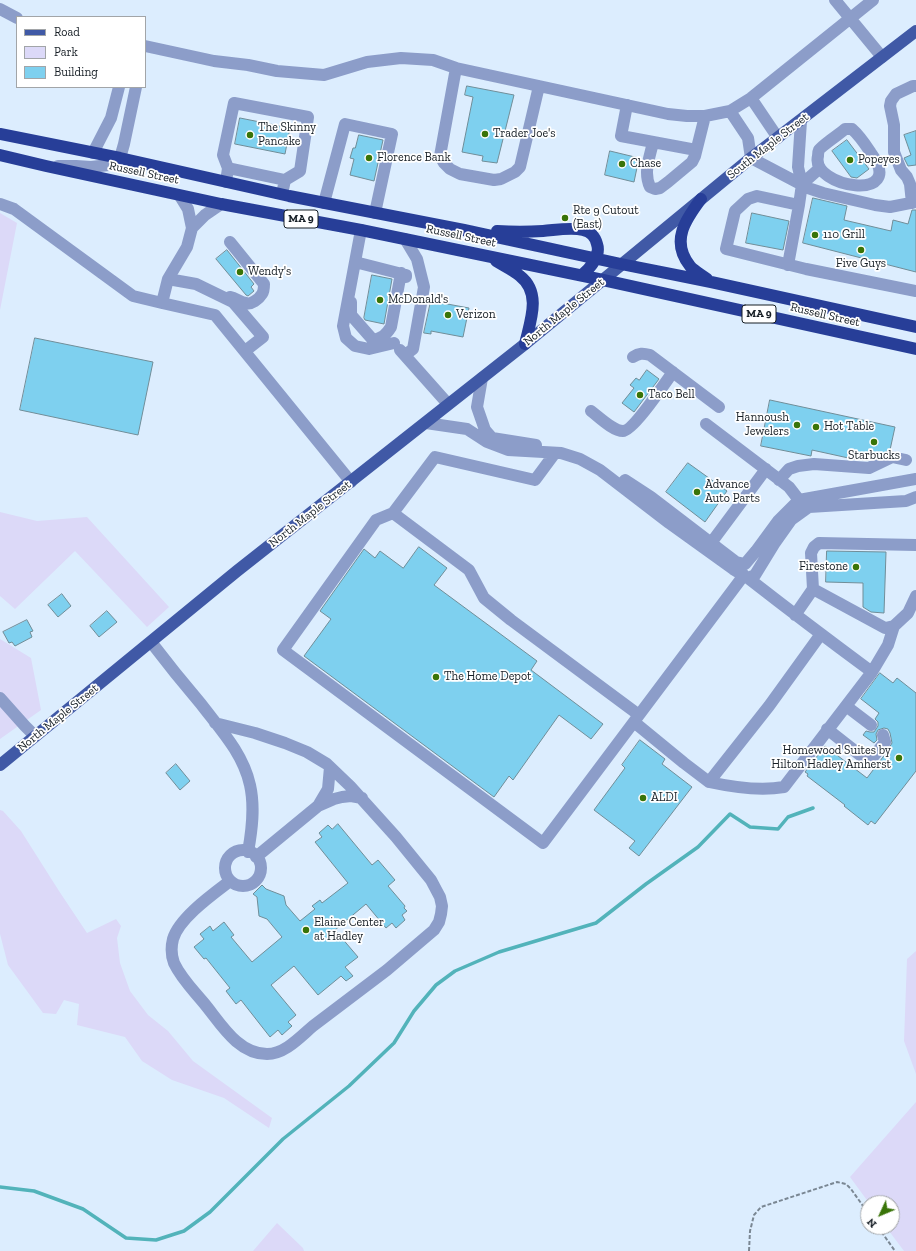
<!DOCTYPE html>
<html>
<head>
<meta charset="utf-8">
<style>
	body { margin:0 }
	#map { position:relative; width:916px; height:1251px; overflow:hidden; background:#dcedfe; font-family:"Zilla Slab",serif }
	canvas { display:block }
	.legend { position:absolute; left:16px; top:16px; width:130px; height:72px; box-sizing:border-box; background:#fff; border:1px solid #a2a5a8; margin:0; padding:5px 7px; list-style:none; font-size:12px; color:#161e25 }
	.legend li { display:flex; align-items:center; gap:8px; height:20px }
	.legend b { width:20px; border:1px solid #a2a5a8 }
	.north { position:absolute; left:860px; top:1195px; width:40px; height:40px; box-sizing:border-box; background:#fff; border:1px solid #a2a5a8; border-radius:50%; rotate:226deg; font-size:11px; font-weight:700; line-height:16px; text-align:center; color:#161e25 }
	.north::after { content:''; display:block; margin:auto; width:14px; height:18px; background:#397408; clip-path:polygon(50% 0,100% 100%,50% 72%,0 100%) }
</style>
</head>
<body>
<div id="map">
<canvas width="916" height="1251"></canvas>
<ul class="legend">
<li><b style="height:5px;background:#4059a6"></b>Road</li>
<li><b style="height:11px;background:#dcd9f8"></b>Park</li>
<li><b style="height:11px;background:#7ed0ef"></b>Building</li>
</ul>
<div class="north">N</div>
</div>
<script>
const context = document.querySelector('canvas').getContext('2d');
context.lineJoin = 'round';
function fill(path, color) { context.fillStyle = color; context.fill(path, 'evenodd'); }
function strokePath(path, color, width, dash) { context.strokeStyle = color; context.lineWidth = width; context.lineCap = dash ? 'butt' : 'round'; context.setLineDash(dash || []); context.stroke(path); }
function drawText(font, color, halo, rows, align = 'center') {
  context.font = font + ' "Zilla Slab",serif'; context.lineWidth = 3.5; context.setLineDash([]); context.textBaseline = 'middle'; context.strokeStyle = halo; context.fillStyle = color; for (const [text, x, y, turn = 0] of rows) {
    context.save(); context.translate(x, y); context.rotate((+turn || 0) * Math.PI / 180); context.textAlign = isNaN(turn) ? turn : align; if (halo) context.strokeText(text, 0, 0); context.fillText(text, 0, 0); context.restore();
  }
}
const green = new Path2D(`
	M 0,213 L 17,223 L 0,310 Z
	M 0,512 L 37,521 L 87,517 L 169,607 L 147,627 L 75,551 L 15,609 L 0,596 Z
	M 0,639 L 31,658 L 41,710 L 0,739 Z
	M 0,810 L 3,811 L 21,831 L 59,891 L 87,933 L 116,919 L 121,926 L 117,938 L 120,963 L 130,991 L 148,1015 L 168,1031 L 193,1061 L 272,1118 L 269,1128 L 224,1098 L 172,1080 L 142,1061 L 125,1037 L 77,1025 L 79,1004 L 64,1000 L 56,1014 L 43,1013 L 8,965 L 0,934 Z
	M 916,951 L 916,1074 L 904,1041 L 907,959 Z
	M 916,1102 L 916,1251 L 904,1251 L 886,1227 L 892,1227 L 892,1203 L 869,1203 L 850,1177 Z
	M 277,1223 L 303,1248 L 304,1251 L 253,1251 Z`);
const stream = new Path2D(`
	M 0,1187 L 34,1191 L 83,1209 L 126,1238 L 156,1240 L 184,1231 L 210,1212 L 283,1139 L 349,1086 L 394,1043 L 414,1011 L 436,985 L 455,971 L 499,952 L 596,923 L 646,884 L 698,847 L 730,814 L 750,827 L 778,829 L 788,817 L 813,808`);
const building = new Path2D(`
	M 467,86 L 514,95 L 497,163 L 482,161 L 483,156 L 462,152 L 473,97 L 465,95 Z
	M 240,118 L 290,128 L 285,154 L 235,144 Z
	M 916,131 L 916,165 L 908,166 L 904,158 L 911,155 L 904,135 Z
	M 359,135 L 383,140 L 374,181 L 350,175 L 354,159 L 350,158 L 353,148 L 355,148 Z
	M 847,140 L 869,169 L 857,178 L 851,177 L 832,151 Z
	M 610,151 L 639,158 L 634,182 L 605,175 Z
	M 813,198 L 847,206 L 844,220 L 891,231 L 893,220 L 908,224 L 912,210 L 916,210 L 916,272 L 803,243 Z
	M 752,213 L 789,221 L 783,250 L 746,243 Z
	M 227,250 L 254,284 L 251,287 L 254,291 L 248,296 L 246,295 L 216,259 Z
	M 372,275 L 392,279 L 384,324 L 365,320 L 364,318 Z
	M 431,301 L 469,308 L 463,337 L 431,331 L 431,334 L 424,333 Z
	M 35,338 L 153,362 L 138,435 L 20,410 Z
	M 647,370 L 659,379 L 634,412 L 622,403 L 634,388 L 630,385 L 636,378 L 639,380 Z
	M 770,400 L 895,427 L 890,450 L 868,460 L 853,459 L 812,450 L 811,456 L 761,446 Z
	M 688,463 L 727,491 L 705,522 L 666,492 Z
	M 419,547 L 447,568 L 434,585 L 537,661 L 531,670 L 603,724 L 591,739 L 559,715 L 513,780 L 509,776 L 494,797 L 304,656 L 331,619 L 320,611 L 364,549 L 375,558 L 380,551 L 403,568 Z
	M 827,551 L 886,552 L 884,613 L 871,612 L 863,607 L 863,583 L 826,582 Z
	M 62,594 L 71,606 L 58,617 L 48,605 Z
	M 107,611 L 117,622 L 99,637 L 90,626 Z
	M 27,620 L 33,631 L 30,632 L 32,637 L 15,646 L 12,642 L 9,643 L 3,632 Z
	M 880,673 L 893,683 L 897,678 L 916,693 L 916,771 L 875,824 L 871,821 L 868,825 L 844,806 L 845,805 L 807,776 L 808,774 L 805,772 L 825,746 L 867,778 L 886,753 L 892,743 L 890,733 L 888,729 L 884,728 L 878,730 L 876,734 L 877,740 L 874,743 L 863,735 L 866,731 L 870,732 L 874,732 L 878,726 L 878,722 L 875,719 L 879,713 L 861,699 Z
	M 640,740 L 665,759 L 662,764 L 692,787 L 639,856 L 629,848 L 635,841 L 594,810 L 625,768 L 622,765 Z
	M 176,764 L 190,781 L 180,790 L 166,773 Z
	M 338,824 L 372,865 L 378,860 L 395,880 L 388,886 L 405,906 L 404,908 L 407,911 L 402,915 L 405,920 L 396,928 L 392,923 L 386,928 L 366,904 L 335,930 L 358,957 L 345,967 L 353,976 L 346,981 L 341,976 L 318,995 L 294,966 L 271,985 L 296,1015 L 288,1022 L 292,1026 L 282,1035 L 278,1030 L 270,1037 L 241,1000 L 236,1004 L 226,991 L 230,988 L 206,958 L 204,959 L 194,947 L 204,939 L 200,934 L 210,926 L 213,931 L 224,922 L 234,935 L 231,937 L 252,962 L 282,937 L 267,919 L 259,916 L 257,897 L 253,894 L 262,885 L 266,889 L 284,896 L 286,905 L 300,921 L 315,909 L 312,906 L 320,900 L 322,903 L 348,883 L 315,842 L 322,837 L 319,833 L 328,825 L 332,829 Z`);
const path = new Path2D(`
	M 878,1227 L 895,1251
	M 749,1251 L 750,1231 L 754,1215 L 761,1207 L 837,1182 L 846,1184 L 851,1189 L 868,1213`);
const minor = new Path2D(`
	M 835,0 L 882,57
	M 0,9 L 17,18
	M 145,46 L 214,61 L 248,65 L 277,71 L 324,75 L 367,62 L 401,58 L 433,60 L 456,68 L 668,114 L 687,116 L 705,116 L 730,111 L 751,98 L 873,0
	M 456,68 L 440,156 L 444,163 L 450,169 L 460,174 L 494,180 L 501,179 L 515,172 L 520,167 L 539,86
	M 751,98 L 778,138
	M 627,105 L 621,136 L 696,150
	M 730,111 L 748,138 L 751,158 L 808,188 L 823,193 L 875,205 L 890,207 L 916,202
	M 801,121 L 798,167 L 802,184 L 799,205 L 757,196 L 748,199 L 735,211 L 726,249 L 806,269 L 916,291
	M 845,129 L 852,129 C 860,136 865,144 871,153 C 908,203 810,188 818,156 C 818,154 818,152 819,150 C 821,146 841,133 845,129 Z
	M 653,142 C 650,157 643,172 650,187 L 655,189 L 660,188 L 668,182 L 692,162 L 695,156 L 705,116
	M 93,153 L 111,118 L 119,87
	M 58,166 L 76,166 L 91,167 L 109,165 L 114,164 L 120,158 L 124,144 L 136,87
	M 228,168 L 285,180
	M 226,182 L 228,168 L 223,155 L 234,103 L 308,117 L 300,171 L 285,180 L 282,194
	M 802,184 L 820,168
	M 180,196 L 188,209 L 192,228 L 187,247 L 168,279 L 162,303 L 215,315 L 351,482
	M 324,203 L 345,124 L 392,134 L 375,213
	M 912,203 L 910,184 L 907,177 L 901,170 L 894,152 L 894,125 L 890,106 L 891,101 L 896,94 L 913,86 L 916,86
	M 0,204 L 14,209 L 133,296 L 162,303
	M 192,228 L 205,215 L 221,204
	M 361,230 L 343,326 L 346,338 L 355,346 L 369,349 L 394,343
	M 405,239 L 417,259 L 424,287 L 413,349 L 405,355
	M 355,262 L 406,275 L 406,277
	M 788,265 L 799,205
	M 168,279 L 196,284 L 233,302 L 263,337 L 245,351
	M 230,297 C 236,298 240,302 246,303 C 251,305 259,299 262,294 C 264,291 264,287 264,284 L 230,242
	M 351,302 L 351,315 L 373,340 C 382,338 386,335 391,327 L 401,273
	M 400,350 L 448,404
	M 633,357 C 639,353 643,353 650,355 L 719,407
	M 482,378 L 477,407 L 485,430 L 492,438 L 536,445
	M 591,411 C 599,417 613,431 623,431 C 633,431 665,383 673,372
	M 426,423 L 467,429 L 487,442 L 508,450 L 561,453 L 580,459 L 600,470 L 669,523 L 733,569 L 748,578 L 755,575 L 774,544 L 791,520 L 809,507 L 906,501 L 916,497
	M 706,424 L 789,487 L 799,500
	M 625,480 L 651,497 L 736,562 L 745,564 L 756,551 L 778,521 L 799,500 L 916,479
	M 779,480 L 789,469 L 798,466 L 814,464 L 869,468 L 892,457 L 906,460
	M 393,513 L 435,457 L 535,480 L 555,453
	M 711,543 L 766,469
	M 748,578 C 789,610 830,641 872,672 L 784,787 C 761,791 732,787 709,782 L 769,706 L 821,634
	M 813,589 L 811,553 L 814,547 L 819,543 L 916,545
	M 795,615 L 813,589 L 885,628 L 894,626 L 908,613 L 916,596
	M 151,642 C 167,663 184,684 201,704 C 220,729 243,753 250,785 C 255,807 252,830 248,852
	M 872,672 L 888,645 L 894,626
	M 0,698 L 25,726 L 35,736
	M 846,706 L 871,725
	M 639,715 L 511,620 L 484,598 L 469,570 L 393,513 L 376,520 L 283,650 L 543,843 L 744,575
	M 634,722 L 684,763 L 709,782
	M 215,723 L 255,733 L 285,743 L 307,752 L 327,764 L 350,786 L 396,837 L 431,880 L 440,897 L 442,906 L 441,914 L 439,922 L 434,930 L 387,970 L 313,1026 C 300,1037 285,1054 267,1054 C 237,1054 220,1022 203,1002 C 193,990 181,978 174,963 C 171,955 171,947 173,939 C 179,918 213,894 230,881
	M 827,729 L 869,762 L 885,742 L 883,735
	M 318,806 L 328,789 L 330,767
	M225 868a18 18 0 1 1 36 0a18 18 0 1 1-36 0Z
	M 256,857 L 318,806 L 334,799 L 342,797 L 351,796 L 362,798`);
const major = new Path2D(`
	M 0,765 L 237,571 L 525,344 L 751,158 L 916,31`);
const highway = new Path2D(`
	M 0,134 L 120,158 L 289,196 L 464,230 L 621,264 L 711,282 L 916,327
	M 0,155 L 46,166 L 221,204 L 361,230 L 603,280 L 916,349
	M 701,199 C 686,219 670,241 690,266 C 694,271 702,275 707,279
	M 497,231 C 512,232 528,232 543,231 C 556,230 571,227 583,230 C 591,232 595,236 597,244 C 601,256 590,268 582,275
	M 496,261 C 504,266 513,270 520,276 C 542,293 530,322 525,344`);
const markers = [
	[485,134,4,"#397408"],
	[250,135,4,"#397408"],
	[369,158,4,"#397408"],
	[850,160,4,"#397408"],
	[622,164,4,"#397408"],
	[565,218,4,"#397408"],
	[815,235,4,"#397408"],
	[861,250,4,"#397408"],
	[240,272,4,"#397408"],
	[380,300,4,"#397408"],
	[448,315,4,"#397408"],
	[640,395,4,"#397408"],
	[797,425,4,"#397408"],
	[816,427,4,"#397408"],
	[874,442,4,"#397408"],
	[697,492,4,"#397408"],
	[856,567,4,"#397408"],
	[436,677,4,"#397408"],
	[899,758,4,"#397408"],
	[643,798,4,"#397408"],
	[306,930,4,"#397408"]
];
const shields = [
	[301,219,34],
	[759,314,34]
];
const shieldNames = [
	["MA 9",301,219],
	["MA 9",759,314]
];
const poiNames = [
	["The Skinny",258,128],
	["Pancake",258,142],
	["Trader Joe's",493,134],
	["Florence Bank",377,158],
	["Popeyes",858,160],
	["Chase",630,164],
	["Rte 9 Cutout",573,211],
	["(East)",573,225],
	["110 Grill",823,235],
	["Five Guys",861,264,"center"],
	["Wendy's",248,272],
	["McDonald's",388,300],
	["Verizon",456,315],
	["Taco Bell",648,395],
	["Hannoush",789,418,"right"],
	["Jewelers",789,432,"right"],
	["Hot Table",824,427],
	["Starbucks",874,456,"center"],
	["Advance",705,485],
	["Auto Parts",705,499],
	["Firestone",848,567,"right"],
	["The Home Depot",444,677],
	["Homewood Suites by",891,751,"right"],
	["Hilton Hadley Amherst",891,765,"right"],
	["ALDI",651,798],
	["Elaine Center",314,923],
	["at Hadley",314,937]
];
const streetNames = [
	["South Maple Street",768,146,-38],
	["Russell Street",144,173,12],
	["Russell Street",461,236,12],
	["North Maple Street",564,312,-39],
	["Russell Street",825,315,13],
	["North Maple Street",310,514,-38],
	["North Maple Street",58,718,-39]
];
fill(green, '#dcd9f8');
strokePath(stream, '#52b3ba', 3.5);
fill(building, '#7ed0ef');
strokePath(building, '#708d98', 1);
strokePath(path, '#7a8793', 2, [4, 2]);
strokePath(minor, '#8c9dc9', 12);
strokePath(major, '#4059a6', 12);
strokePath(highway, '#273e98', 12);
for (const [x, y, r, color] of markers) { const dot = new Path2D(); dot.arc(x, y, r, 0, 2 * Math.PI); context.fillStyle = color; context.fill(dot); strokePath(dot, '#fff', 1.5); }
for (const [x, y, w] of shields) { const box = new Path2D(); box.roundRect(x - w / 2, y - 9, w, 18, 3); context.fillStyle = '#fff'; context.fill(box); strokePath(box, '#161e25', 1); }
drawText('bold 11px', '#161e25', null, shieldNames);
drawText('12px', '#161e25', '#fff', poiNames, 'left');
drawText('12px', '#161e25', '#fff', streetNames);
</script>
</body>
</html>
